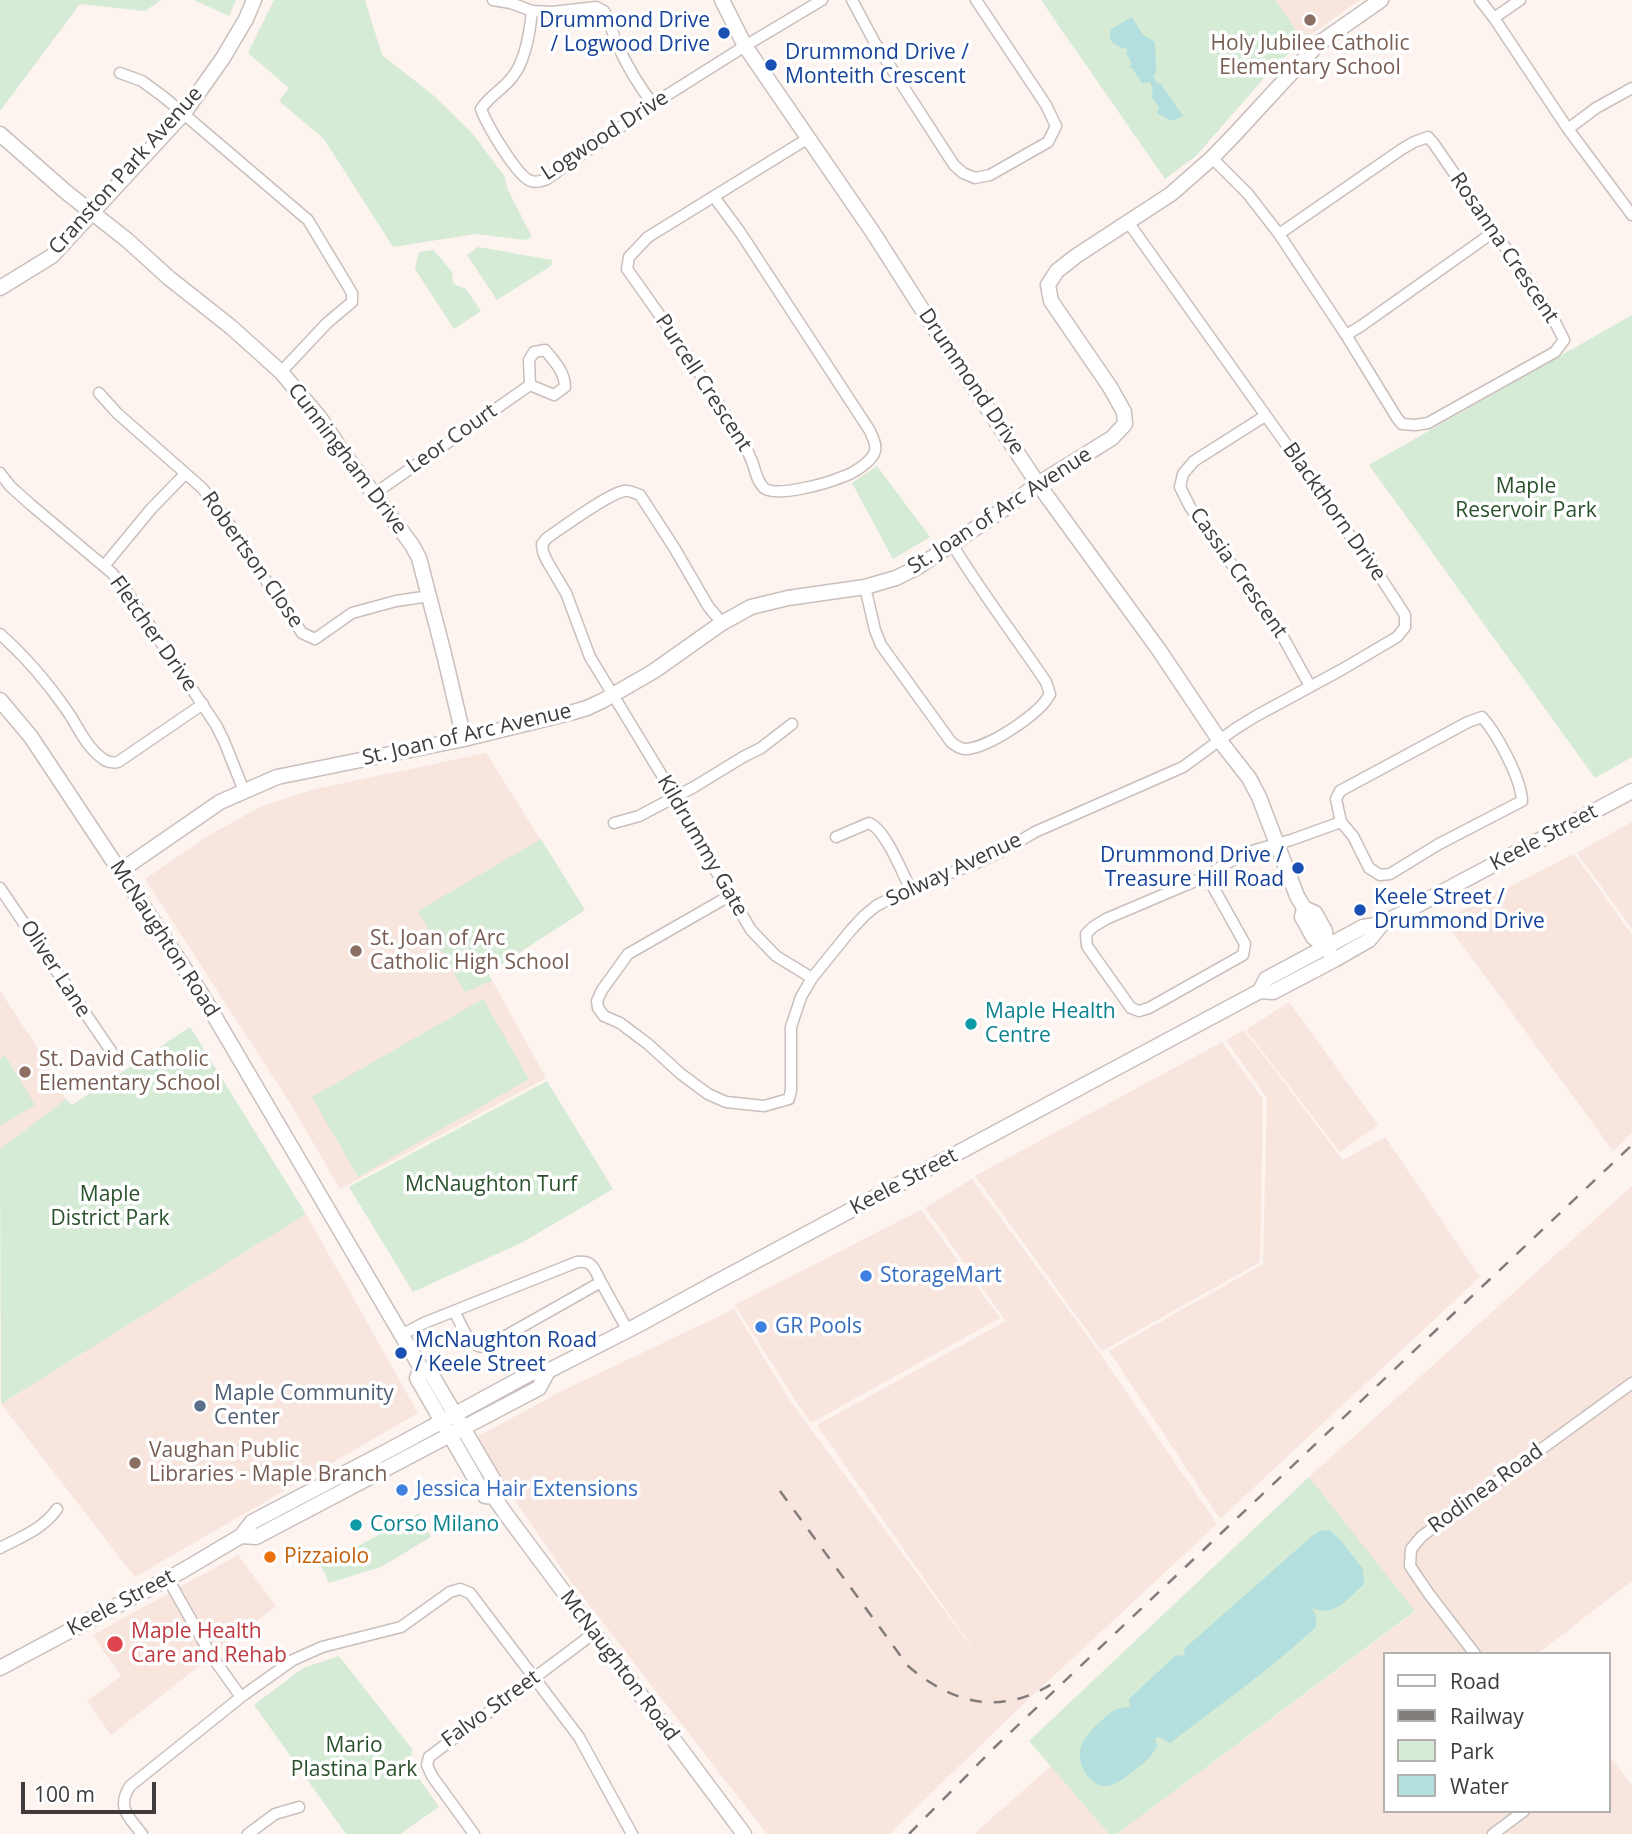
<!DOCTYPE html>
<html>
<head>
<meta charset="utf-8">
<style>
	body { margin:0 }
	#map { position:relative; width:1632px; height:1834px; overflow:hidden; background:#fdf3ef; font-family:"Open Sans",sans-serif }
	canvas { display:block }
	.legend { position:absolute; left:1383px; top:1652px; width:228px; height:161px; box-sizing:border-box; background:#fff; border:2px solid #b2b1b0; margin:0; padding:9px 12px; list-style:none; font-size:21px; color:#3f3b3a }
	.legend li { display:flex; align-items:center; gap:14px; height:35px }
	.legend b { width:35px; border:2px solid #b2b1b0 }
	.scale { position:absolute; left:21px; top:1782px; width:135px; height:32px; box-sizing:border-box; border:4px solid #3f3b3a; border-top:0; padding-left:9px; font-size:21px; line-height:24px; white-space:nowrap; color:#3f3b3a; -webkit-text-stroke:5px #fff; paint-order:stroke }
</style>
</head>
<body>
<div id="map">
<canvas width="1632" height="1834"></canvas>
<ul class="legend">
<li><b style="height:9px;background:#fff"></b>Road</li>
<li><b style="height:9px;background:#827c7a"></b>Railway</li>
<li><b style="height:19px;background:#d5ebd5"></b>Park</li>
<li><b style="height:19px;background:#b3dfde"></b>Water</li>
</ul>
<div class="scale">100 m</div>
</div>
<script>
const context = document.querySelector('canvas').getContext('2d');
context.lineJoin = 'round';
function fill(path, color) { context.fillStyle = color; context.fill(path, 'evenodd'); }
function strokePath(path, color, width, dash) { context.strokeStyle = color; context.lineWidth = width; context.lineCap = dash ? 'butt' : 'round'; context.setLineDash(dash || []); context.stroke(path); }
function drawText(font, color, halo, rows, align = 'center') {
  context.font = font + ' "Open Sans",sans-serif'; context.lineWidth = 7; context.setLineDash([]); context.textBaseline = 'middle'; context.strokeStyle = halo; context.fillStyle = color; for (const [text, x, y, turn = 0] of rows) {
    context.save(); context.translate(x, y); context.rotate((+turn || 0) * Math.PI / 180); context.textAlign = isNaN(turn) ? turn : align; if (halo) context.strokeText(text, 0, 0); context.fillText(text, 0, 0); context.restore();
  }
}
const built = new Path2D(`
	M 1275,0 L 1360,0 L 1303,40 Z
	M 486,753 L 585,910 L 488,973 L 546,1078 L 340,1189 L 290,1103 L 145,879 L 209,835 L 264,805 L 316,789 Z
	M 1632,822 L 1632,929 L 1577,853 Z
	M 1574,854 L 1632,935 L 1632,1133 L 1613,1151 L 1444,920 Z
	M 0,991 L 35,1044 L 66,1099 L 0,1149 Z
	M 1289,1002 L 1378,1125 L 1340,1152 L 1246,1030 Z
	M 1244,1030 L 1343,1160 L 1385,1137 L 1480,1277 L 1220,1519 L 1109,1351 L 1263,1264 L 1267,1098 L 1226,1040 Z
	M 1222,1042 L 1263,1099 L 1260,1262 L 1102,1351 L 975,1176 Z
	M 972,1179 L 1094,1345 L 1217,1524 L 1017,1710 L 889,1834 L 767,1834 L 569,1579 L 473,1439 L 560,1392 L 734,1309 L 791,1402 L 988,1670 L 817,1425 L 1006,1321 L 925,1208 Z
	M 1632,1186 L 1632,1581 L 1537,1654 L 1385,1654 L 1385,1811 L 1609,1811 L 1609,1756 L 1632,1785 L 1632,1834 L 1117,1834 L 1415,1612 L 1309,1477 Z
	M 921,1210 L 1000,1318 L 811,1423 L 795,1400 L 735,1305 Z
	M 306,1214 L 418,1413 L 135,1577 L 1,1404 Z
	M 238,1555 L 276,1606 L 111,1735 L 87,1701 L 121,1676 L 93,1635 Z
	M 1051,1766 L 1109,1834 L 974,1834 Z`);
const green = new Path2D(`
	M 0,0 L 161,0 L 145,11 L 80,4 L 0,111 Z
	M 194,0 L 236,0 L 229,16 Z
	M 274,0 L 365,0 L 382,55 L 433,95 L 472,133 L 505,177 L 507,188 L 532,237 L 526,240 L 475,234 L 393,247 L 324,139 L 279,101 L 289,88 L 248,53 Z
	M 1041,0 L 1275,0 L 1303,40 L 1272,69 L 1196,156 L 1165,179 Z
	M 478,247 L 552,260 L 551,266 L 497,300 L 467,255 Z
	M 434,250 L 452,272 L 453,284 L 466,289 L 481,311 L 454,329 L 415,269 L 419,252 Z
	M 1632,315 L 1632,757 L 1595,778 L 1369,465 Z
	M 877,466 L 930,537 L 893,559 L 852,483 Z
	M 541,839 L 585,910 L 488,973 L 492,981 L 465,992 L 418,911 Z
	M 483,999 L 529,1079 L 358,1177 L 312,1097 Z
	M 190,1027 L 306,1214 L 1,1404 L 0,1149 L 66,1099 L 72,1105 Z
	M 5,1055 L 35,1105 L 0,1126 L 0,1059 Z
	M 547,1081 L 613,1189 L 523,1242 L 413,1292 L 349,1187 Z
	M 1309,1477 L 1415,1611 L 1117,1834 L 1109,1834 L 1029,1741 Z
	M 419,1513 L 431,1537 L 381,1567 L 329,1583 L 321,1566 Z
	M 339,1656 L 412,1749 L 410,1765 L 439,1807 L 400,1834 L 346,1834 L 254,1705 L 303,1668 Z`);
const water = new Path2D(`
	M 1132,17 L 1143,35 L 1155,42 L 1156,72 L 1153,77 L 1157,84 L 1160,83 L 1183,116 L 1172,121 L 1157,113 L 1159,107 L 1151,96 L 1153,90 L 1150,82 L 1142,83 L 1133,69 L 1129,67 L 1132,64 L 1126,53 L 1128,49 C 1117,47 1106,42 1111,29 Z
	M 1330,1530 L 1341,1541 L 1363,1569 L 1364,1584 C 1348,1598 1335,1618 1312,1608 L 1316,1616 L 1316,1627 C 1272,1668 1222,1703 1174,1740 L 1170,1743 L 1160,1737 L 1155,1738 L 1157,1746 C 1151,1758 1142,1765 1131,1773 C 1124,1778 1116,1785 1107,1786 C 1090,1787 1078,1766 1080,1751 C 1082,1739 1093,1728 1102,1720 C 1111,1712 1117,1707 1130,1707 L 1129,1699 L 1175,1656 L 1185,1655 L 1184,1649 L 1312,1536 L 1320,1531 Z`);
const street = new Path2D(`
	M 493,0 L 511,3 L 532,11 L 552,12 L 596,7 L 604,11 C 610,20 612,32 616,42 C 626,64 638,85 653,104
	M 852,0 L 875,43 L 954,165 L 963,173 L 975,178 L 990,175 L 1048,142 L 1056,126 L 1046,105 L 976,0
	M 1480,0 L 1494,18 L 1568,129 L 1632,215
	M 532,11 C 530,31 526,60 513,76 C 504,89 490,95 481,109 C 486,123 517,177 531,181 C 536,183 542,181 547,179 L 653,104 L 745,46 L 822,0
	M 1494,18 L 1520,0
	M 120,73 L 142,81 L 165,98 L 308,220 L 352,293 L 352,302 L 327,323 L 281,372
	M 1568,129 L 1596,108 L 1632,88
	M 1212,158 L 1248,194 L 1279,234 L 1346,335 L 1397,418 L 1402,424 L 1415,425 L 1428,423 L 1555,352 L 1564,340 L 1551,314 L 1434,144 L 1428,137 L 1414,142 L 1402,149 L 1279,234
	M 714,197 L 740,232 L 870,431 C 872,437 877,444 875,451 C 872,462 852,474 842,477 C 828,483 776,498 764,488 C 756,481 755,467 751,459 C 747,449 741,439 735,430 C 702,375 665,322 627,269 L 629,257 L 648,237 L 807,139
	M 1346,335 L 1361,326 L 1495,231
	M 545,350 C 554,361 565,372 565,387 L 554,395 L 530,385 L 529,360 L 534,352 Z
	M 99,393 L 117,413 L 202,488 L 223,514 L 247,553 L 302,633 L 315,639 L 352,613 L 396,601 L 430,596
	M 1265,416 L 1194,461 L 1183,474 L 1180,487 L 1190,507 L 1278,628 L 1310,686
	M 0,473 L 10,486 L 30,504 L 112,573 L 128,593 L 216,725 L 224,741 L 244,791
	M 374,494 L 530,385
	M 104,566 L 151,509 L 185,474
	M 865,587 L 875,630 L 881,645 L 951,742 C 955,745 959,749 966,749 C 988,748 1040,714 1050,694 L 1046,682 C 1015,636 981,592 952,544
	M 722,623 L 708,606 L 675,549 L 640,495 C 634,493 630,490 624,491 C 608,494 563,527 547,538 L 542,544 L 543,552 L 547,561 L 566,593 L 590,657 L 675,797 L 691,829 L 751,930 L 776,956 L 812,978
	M 0,634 C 26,657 48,683 68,712 C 77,725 83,741 95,752 C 102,759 108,764 118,762 L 203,704
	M 1482,717 C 1497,734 1521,778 1522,801 L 1439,844 L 1390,874 L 1380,875 L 1369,868 L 1353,836 L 1341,822 L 1336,799 L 1340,791 L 1468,722 Z
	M 614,823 L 639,816 L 694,787 L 743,757 L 761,748 L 792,724
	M 836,837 L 869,823 C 885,829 902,872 910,888
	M 1207,876 L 1245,944 L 1243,955 L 1149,1008 L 1139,1011 L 1131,1008 L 1087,946 L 1086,934 L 1093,927 L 1106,919 L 1207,876 L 1227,863 L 1255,850 L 1291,840 L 1341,822
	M 0,888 L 111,1051
	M 731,895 L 628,954 L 602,990 L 597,1001 L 598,1008 L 604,1016 L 620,1023 L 648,1044 L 681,1074 L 708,1094 L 726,1102 L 764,1106 L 789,1099 L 791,1090 L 791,1027 L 801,997 L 812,978 L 851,930 L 864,916 L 876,906 L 910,888 L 972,865 L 1008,848 L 1035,832 L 1183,767 L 1235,729 L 1256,716 L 1341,670 L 1397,637 L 1405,627 L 1405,615 L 1370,561 L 1327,506 L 1286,444 L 1128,222
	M 601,1282 L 628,1331
	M 401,1335 L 424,1323 L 577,1262 C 593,1260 594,1269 601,1282 L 486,1347 C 468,1348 462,1325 454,1311
	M 0,1548 C 21,1537 43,1529 57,1509
	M 168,1579 L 211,1655 L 241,1697
	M 1475,1654 L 1429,1594 L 1410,1566 L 1411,1549 L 1422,1536 L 1632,1383
	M 142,1834 C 129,1817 116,1808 130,1786 L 241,1697 L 293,1660 L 322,1647 L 401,1627 L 450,1592 L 460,1589 L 470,1593 L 579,1737 L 632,1834
	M 248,1834 L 275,1814 L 299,1807
	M 474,1834 L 432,1776 L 427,1765 L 429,1757 L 594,1633
	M 1493,1834 L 1524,1811`);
const secondary = new Path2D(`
	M 722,0 L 745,46 L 874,234 L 932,325 L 1038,484 L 1159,650 L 1220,741 L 1249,778 L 1259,797 L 1297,896 L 1304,908 L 1302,917 L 1313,937 L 1327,948 L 1334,960
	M 0,134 L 66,192 L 127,240 L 169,278 L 231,327 L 281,372 L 320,418 L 344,454 L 412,545 L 419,558 L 444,654 L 464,739
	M 0,288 L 52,256 L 184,113 L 223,58 L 246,19 L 254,0
	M 0,700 L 31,737 L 202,995 L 421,1368 L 430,1372 L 496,1484 L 494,1497 L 505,1513 L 744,1834
	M 120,871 L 220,802 L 277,777 L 464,739 L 570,713 L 587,708 L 604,700 L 654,671 L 722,623 L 751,607 L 788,598 L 865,587 L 896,578 L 918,567 L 1004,509 L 1038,484 L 1112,438 L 1125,424 L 1124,412 L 1110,387 L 1051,301 L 1048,285 L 1057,271 L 1076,256 L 1171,194 L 1212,158 L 1236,133 L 1318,44 L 1381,0
	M 1304,908 L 1315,913 L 1325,931 L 1327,948
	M 1260,991 L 1273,992 L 1334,960 L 1369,940 L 1382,924
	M 421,1368 L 417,1378 L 485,1496 L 494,1497
	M 241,1536 L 256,1537 L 539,1388 L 548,1371
	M 0,1668 L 182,1571 L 241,1536 L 252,1522 L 393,1448 L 531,1373 L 548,1371 L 638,1325 L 713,1284 L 1260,991 L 1266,979 L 1363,927 L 1382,924 L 1632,791`);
const rail = new Path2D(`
	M 780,1491 L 908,1666 C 954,1705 1002,1716 1055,1682
	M 909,1834 L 997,1745 L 1632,1145`);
const markers = [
	[1310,20,7,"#8d6e63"],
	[724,33,7,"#1a4fb4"],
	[771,65,7,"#1a4fb4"],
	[1298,868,7,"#1a4fb4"],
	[1360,910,7,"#1a4fb4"],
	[356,951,7,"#8d6e63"],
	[971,1024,7,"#0f9aa8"],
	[25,1072,7,"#8d6e63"],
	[866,1276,7,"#3f7fe0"],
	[761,1327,7,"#3f7fe0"],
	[401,1353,7,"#1a4fb4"],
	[200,1406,7,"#5c6f8a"],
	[135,1463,7,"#8d6e63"],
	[402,1490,7,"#3f7fe0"],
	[356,1525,7,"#0f9aa8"],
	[270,1557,7,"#e8710a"],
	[115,1644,9,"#e0444e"]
];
const transitNames = [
	["Drummond Drive",710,21,"right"],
	["/ Logwood Drive",710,45,"right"],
	["Drummond Drive /",785,53],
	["Monteith Crescent",785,77],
	["Drummond Drive /",1284,856,"right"],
	["Treasure Hill Road",1284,880,"right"],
	["Keele Street /",1374,898],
	["Drummond Drive",1374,922],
	["McNaughton Road",415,1341],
	["/ Keele Street",415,1365]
];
const educationNames = [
	["Holy Jubilee Catholic",1310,44,"center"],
	["Elementary School",1310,68,"center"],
	["St. Joan of Arc",370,939],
	["Catholic High School",370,963],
	["St. David Catholic",39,1060],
	["Elementary School",39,1084],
	["Vaughan Public",149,1451],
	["Libraries - Maple Branch",149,1475]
];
const streetNames = [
	["Logwood Drive",605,136,-33],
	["Cranston Park Avenue",126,171,-48],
	["Rosanna Crescent",1504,248,56],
	["Drummond Drive",971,382,56],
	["Purcell Crescent",703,383,57],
	["Leor Court",452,439,-35],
	["Cunningham Drive",347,459,53],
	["St. Joan of Arc Avenue",1000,511,-33],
	["Blackthorn Drive",1334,512,55],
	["Robertson Close",252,560,55],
	["Cassia Crescent",1238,573,55],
	["Fletcher Drive",153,634,55],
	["St. Joan of Arc Avenue",467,735,-13],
	["Keele Street",1544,838,-28],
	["Kildrummy Gate",702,846,60],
	["Solway Avenue",954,870,-25],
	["McNaughton Road",164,939,57],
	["Oliver Lane",55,969,57],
	["Keele Street",904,1182,-28],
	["Rodinea Road",1486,1489,-36],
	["Keele Street",121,1603,-28],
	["McNaughton Road",619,1666,53],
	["Falvo Street",491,1709,-36]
];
const parkNames = [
	["Maple",1526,487],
	["Reservoir Park",1526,511],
	["McNaughton Turf",491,1185],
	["Maple",110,1195],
	["District Park",110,1219],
	["Mario",354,1746],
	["Plastina Park",354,1770]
];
const cultureNames = [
	["Maple Health",985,1012],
	["Centre",985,1036],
	["Corso Milano",370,1525]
];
const shopNames = [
	["StorageMart",880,1276],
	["GR Pools",775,1327],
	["Jessica Hair Extensions",416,1490]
];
const serviceNames = [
	["Maple Community",214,1394],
	["Center",214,1418]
];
const foodNames = [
	["Pizzaiolo",284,1557]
];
const healthNames = [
	["Maple Health",131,1632],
	["Care and Rehab",131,1656]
];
fill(built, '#f7e5de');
fill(green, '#d5ebd5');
fill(water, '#b3dfde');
strokePath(street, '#c9bfbc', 13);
strokePath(secondary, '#c9bfbc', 17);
strokePath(street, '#fff', 10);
strokePath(secondary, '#fff', 14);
strokePath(rail, '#827c7a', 2.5, [12, 12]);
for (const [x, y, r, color] of markers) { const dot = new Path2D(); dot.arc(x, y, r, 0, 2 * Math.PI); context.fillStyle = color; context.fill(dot); strokePath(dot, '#fff', 2.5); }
drawText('21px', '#164399', '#fff', transitNames, 'left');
drawText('21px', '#785e54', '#fff', educationNames, 'left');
drawText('21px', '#3f3b3a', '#fff', streetNames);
drawText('21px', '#2a512c', '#fff', parkNames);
drawText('21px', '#0d838f', '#fff', cultureNames, 'left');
drawText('21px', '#366cbe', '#fff', shopNames, 'left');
drawText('21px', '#4e5e75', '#fff', serviceNames, 'left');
drawText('21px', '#c56008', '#fff', foodNames, 'left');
drawText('21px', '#be3a42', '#fff', healthNames, 'left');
</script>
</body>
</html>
